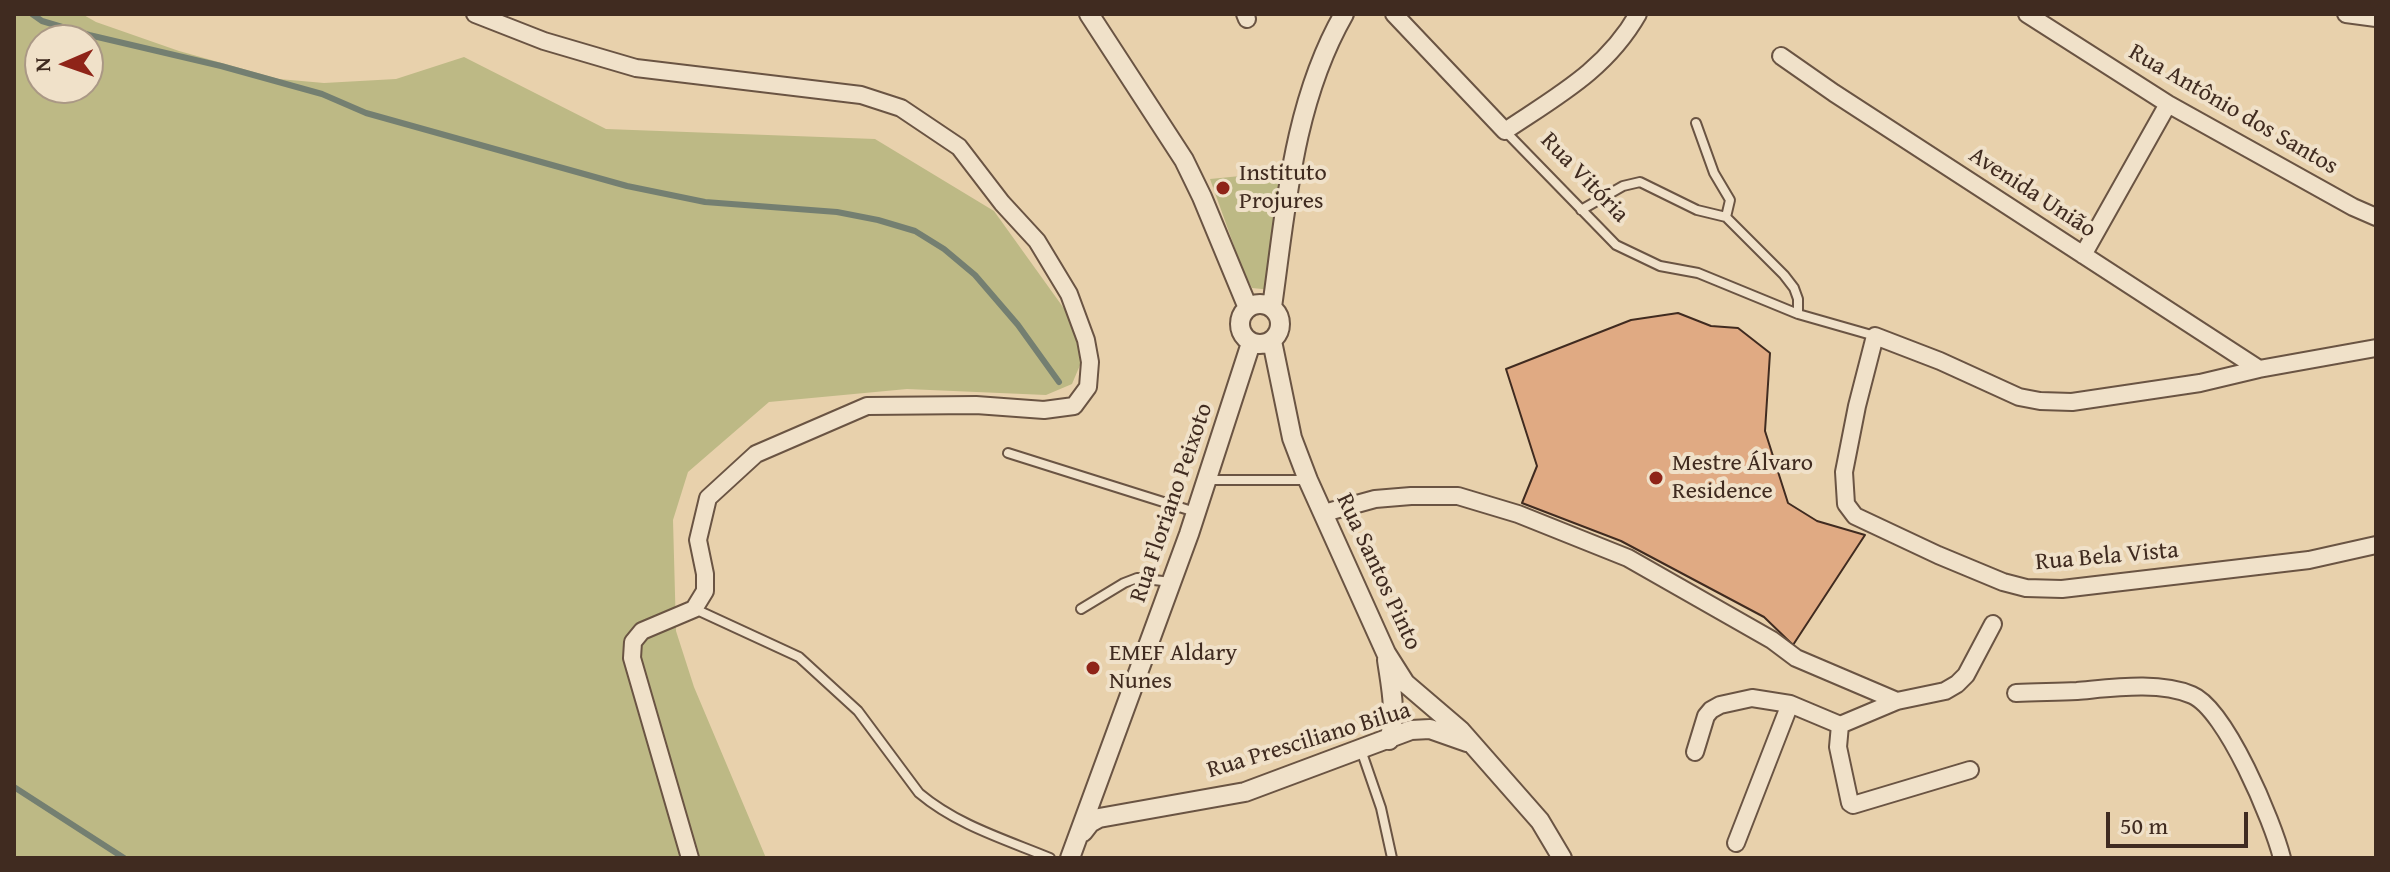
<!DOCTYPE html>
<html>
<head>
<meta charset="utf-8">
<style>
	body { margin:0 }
	#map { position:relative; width:2390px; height:872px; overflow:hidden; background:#e8d1ac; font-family:"Gentium Book Plus",serif }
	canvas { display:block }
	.frame { position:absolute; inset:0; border:16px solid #402b20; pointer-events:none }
	.north { position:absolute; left:24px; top:24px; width:80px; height:80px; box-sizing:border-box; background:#f0e1c9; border:2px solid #aa9885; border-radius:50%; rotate:268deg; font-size:22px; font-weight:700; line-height:32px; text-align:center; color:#402b20 }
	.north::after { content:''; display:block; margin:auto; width:28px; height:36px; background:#8f2418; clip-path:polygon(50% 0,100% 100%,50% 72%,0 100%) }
	.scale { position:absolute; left:2106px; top:812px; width:142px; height:36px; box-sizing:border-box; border:4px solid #402b20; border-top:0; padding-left:10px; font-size:24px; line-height:28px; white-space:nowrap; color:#402b20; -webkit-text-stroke:6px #f0e1c9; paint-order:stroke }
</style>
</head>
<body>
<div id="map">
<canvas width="2390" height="872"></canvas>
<div class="frame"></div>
<div class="north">N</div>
<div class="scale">50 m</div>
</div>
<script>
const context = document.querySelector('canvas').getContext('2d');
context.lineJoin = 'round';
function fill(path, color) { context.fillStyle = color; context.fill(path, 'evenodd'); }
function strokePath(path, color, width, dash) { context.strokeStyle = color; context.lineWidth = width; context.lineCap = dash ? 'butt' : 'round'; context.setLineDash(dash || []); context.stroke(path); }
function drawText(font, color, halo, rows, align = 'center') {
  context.font = font + ' "Gentium Book Plus",serif'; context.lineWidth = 8; context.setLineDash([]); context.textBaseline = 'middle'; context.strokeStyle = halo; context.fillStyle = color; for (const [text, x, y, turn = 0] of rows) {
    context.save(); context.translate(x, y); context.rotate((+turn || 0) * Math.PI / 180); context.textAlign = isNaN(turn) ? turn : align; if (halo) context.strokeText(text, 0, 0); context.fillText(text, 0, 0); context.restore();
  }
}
const green = new Path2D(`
	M 14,14 L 82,14 L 96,22 L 179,51 L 279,79 L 324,83 L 396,79 L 464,57 L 606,129 L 875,139 L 994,211 L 1078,328 L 1083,358 L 1072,384 L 1046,395 L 907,389 L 769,402 L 688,472 L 673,520 L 676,631 L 694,687 L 766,858 L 14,858 ZM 40,40 L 88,40 L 88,88 L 40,88 Z
	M 1281,172 L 1272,290 L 1252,288 L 1243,271 L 1210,179 Z`);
const stream = new Path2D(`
	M 32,14 L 42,21 L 89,35 L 221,66 L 322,94 L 366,113 L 627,186 L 705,202 L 837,212 L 878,220 L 915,231 L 944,249 L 975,275 L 1018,325 L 1059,382
	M 14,787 L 124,858`);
const building = new Path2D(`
	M 1678,313 L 1711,326 L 1738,328 L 1770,353 L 1765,431 L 1788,503 L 1817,521 L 1865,535 L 1793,645 L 1764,617 L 1621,541 L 1522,503 L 1537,466 L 1506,369 L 1631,320 Z`);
const service = new Path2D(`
	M 1696,123 L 1714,173 L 1730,200 L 1726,217
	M 1505,131 L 1616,245 L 1660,266 L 1698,273 L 1798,314 L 1875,336
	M 1581,210 L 1623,186 L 1640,182 L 1697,210 L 1726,217 L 1784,275 L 1794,288 L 1798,299 L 1798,314
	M 1008,453 L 1195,512
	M 1209,480 L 1307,480
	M 695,609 L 799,657 L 858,711 L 919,793 C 957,825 1004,839 1050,858
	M 1081,609 L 1124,583 L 1137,578 L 1171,582
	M 1361,750 L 1381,808 L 1392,858`);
const minor = new Path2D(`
	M 475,14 L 544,41 L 636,68 L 861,95 L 901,108 L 959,147 L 1002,203 L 1037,241 L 1069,294 L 1086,340 L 1090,362 L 1088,387 L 1074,406 L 1044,410 L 976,405 L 867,406 L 756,454 L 708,498 L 698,540 L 705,574 L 705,591 L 694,609 L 642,631 L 633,642 L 632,658 L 690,858
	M 1245,14 L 1247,19
	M 1394,14 L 1505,131 C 1557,96 1606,70 1638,14
	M 2027,14 L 2168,104 L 2353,207 L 2376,217
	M 2346,14 L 2376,18
	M 1781,56 L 1834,93 L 2259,369
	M 2083,255 L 2168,104
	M 2376,348 L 2259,369 L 2200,383 L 2072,402 L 2040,401 L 2019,397 L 1940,361 L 1875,336 L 1857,406 L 1844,472 L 1846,504 L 1855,516 L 1938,555 L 2003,582 L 2026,588 L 2062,589 L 2309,560 L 2376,545
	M 1324,513 L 1375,499 L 1411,496 L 1458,496 L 1518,514 L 1628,558 L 1772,640 L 1796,658 L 1897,701
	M 2016,693 C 2036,692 2056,692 2077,691 C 2112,688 2159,681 2192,695 C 2226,709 2273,822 2282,858
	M 1840,725 L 1838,747 L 1850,803 L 1853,805 L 1970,770
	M 1695,752 L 1706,716 L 1711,710 L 1720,705 L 1752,698 L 1790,704 L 1840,725 L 1897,701 L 1945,691 L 1957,684 L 1966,675 L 1993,624
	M 1736,843 L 1790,704`);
const tertiary = new Path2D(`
	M 1089,14 L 1184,160 L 1202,197 L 1248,308
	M1240 324a20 20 0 1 1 40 0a20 20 0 1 1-40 0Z
	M 1272,307 C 1286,208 1293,103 1344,14
	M 1272,341 L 1292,438 L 1308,480 L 1386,653 L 1405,683 L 1460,730 L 1540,821 L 1562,858
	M 1387,660 C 1391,688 1397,713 1389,740
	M 1083,832 L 1090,823 L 1099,818 L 1245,792 L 1411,730 L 1430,729 L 1467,742
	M 1070,858 L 1189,534 L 1251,343`);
const markers = [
	[1223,188,8,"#8f2418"],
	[1656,478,8,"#8f2418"],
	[1093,668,8,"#8f2418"]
];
const streetNames = [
	["Rua Antônio dos Santos",2233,110,30],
	["Rua Vitória",1584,178,46],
	["Avenida União",2032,193,33],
	["Rua Floriano Peixoto",1172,503,-71],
	["Rua Bela Vista",2107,557,-5],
	["Rua Santos Pinto",1378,572,65],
	["Rua Presciliano Bilua",1309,741,-17]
];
const poiNames = [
	["Instituto",1239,174],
	["Projures",1239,202],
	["Mestre Álvaro",1672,464],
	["Residence",1672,492],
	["EMEF Aldary",1109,654],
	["Nunes",1109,682]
];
fill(green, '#bdb985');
strokePath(stream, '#747f71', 6);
fill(building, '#e0aa83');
strokePath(building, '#402b20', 2);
strokePath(service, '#6a5443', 12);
strokePath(minor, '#6a5443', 20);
strokePath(tertiary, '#6a5443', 22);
strokePath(service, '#f0e1c9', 8);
strokePath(minor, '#f0e1c9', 16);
strokePath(tertiary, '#f0e1c9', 18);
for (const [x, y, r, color] of markers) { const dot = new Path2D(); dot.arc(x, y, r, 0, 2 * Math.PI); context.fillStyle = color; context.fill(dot); strokePath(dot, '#f0e1c9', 3); }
drawText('24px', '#402b20', '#f0e1c9', streetNames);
drawText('24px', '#402b20', '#f0e1c9', poiNames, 'left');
</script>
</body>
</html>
